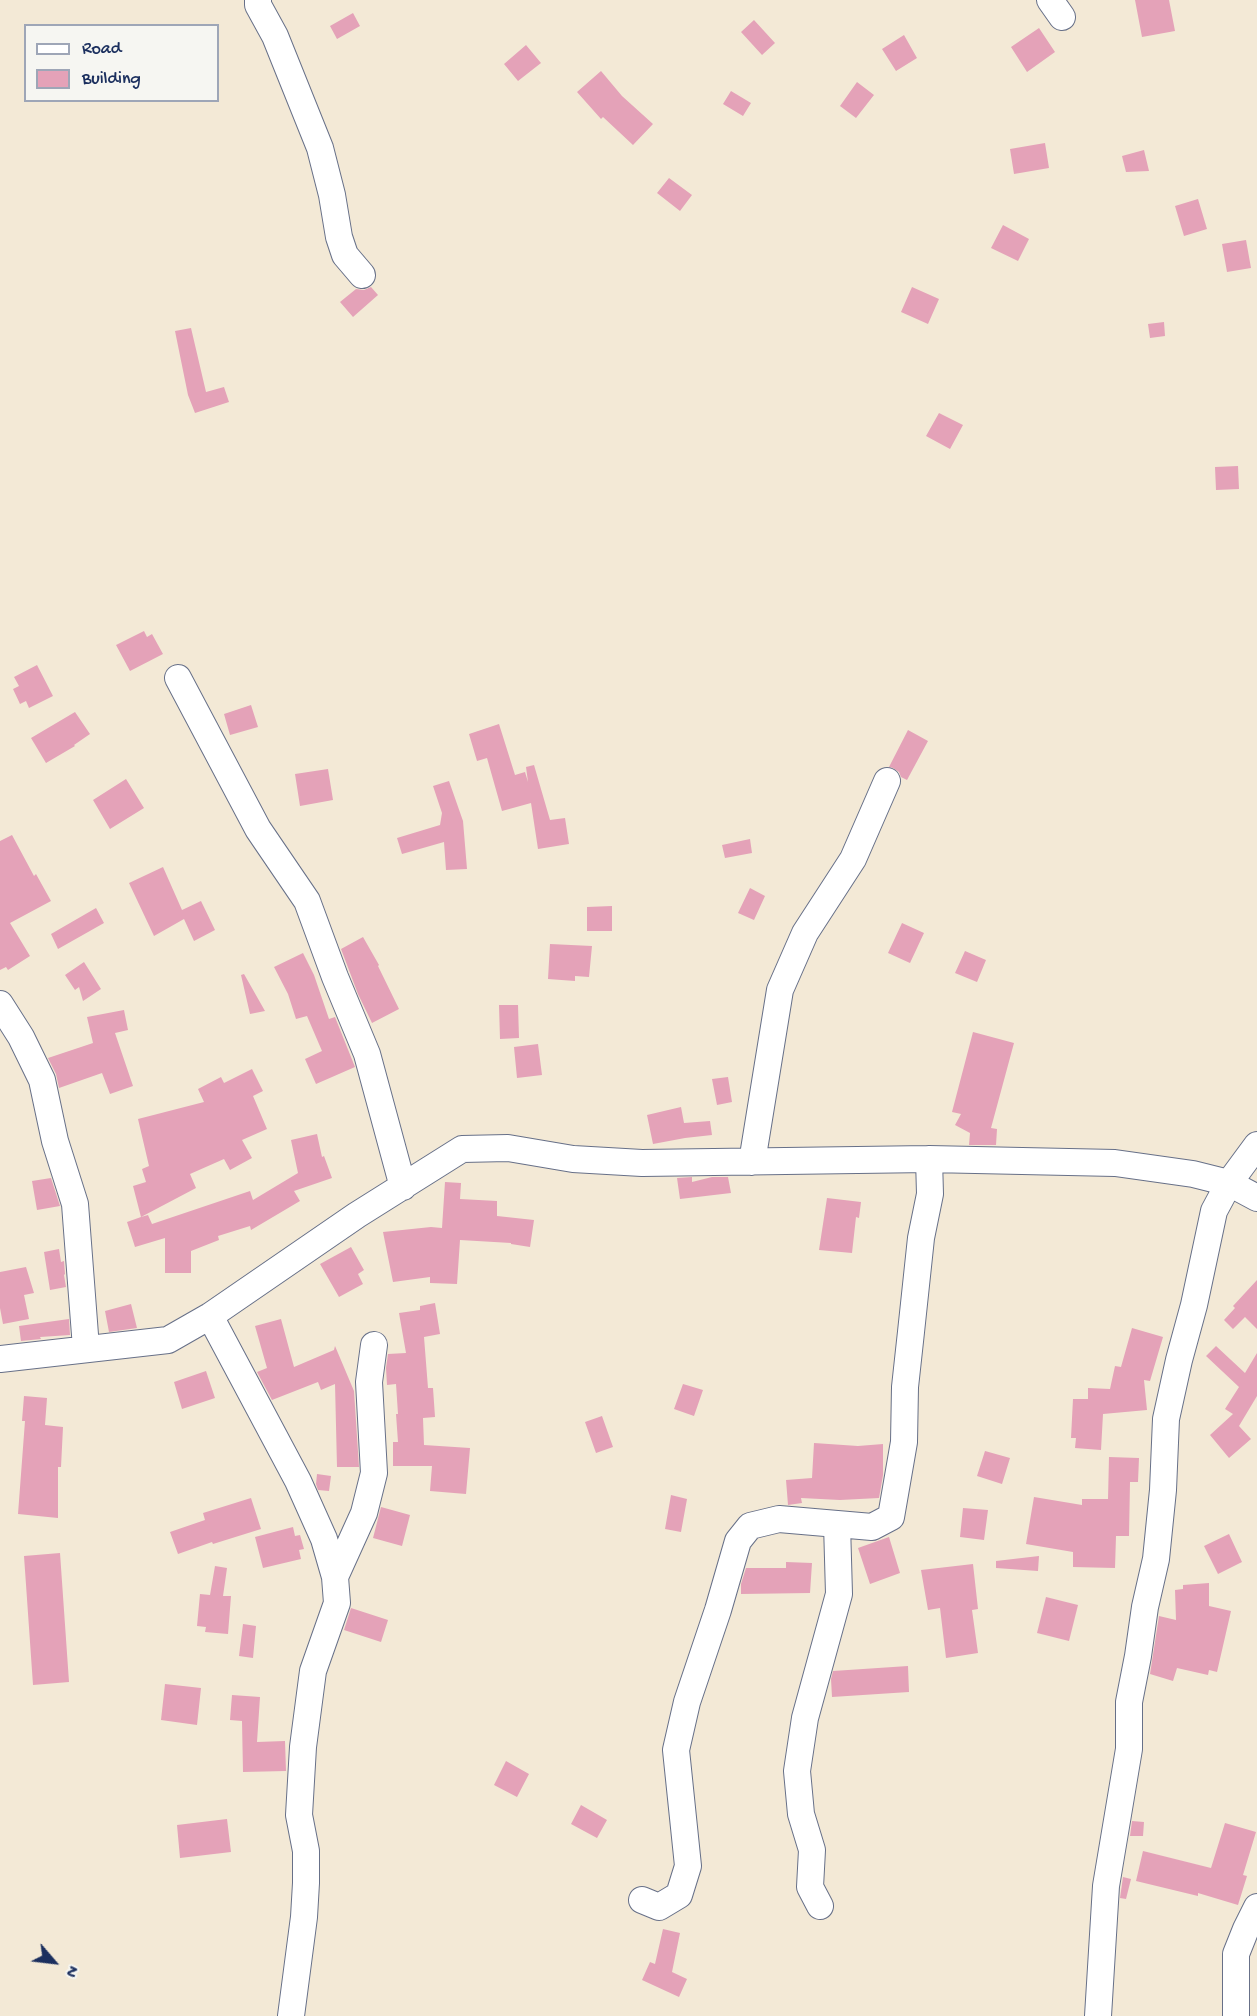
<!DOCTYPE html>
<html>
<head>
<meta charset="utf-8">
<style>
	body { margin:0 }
	#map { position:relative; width:1257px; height:2016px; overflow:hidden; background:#f3e9d6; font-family:"Gochi Hand",sans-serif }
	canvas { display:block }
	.legend { position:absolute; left:24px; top:24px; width:195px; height:78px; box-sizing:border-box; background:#f6f6f2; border:2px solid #9ea6b7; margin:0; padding:8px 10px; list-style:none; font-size:18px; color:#1b2f5e }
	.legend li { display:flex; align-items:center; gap:12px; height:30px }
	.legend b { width:30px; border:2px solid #9ea6b7 }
	.north { position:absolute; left:24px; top:1932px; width:60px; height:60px; -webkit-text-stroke:4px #f6f6f2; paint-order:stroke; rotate:118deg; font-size:16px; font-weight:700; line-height:24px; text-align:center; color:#1b2f5e }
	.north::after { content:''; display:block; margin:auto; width:21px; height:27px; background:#1b2f5e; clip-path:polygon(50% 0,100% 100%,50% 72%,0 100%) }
</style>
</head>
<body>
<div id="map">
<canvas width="1257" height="2016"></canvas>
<ul class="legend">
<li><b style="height:8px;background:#fff"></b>Road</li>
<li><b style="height:16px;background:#e4a2b8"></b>Building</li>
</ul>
<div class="north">N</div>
</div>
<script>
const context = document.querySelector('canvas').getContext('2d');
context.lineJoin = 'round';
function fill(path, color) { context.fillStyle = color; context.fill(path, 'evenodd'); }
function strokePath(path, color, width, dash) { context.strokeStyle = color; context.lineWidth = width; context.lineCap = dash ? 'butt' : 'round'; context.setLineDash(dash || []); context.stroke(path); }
const building = new Path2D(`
	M 1135,0 L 1169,0 L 1175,31 L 1142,37 Z
	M 353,13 L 360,26 L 337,39 L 330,26 Z
	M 754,20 L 775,43 L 762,55 L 741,32 Z
	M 1039,28 L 1055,52 L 1027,72 L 1011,47 Z
	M 904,35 L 917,58 L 896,71 L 882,49 Z
	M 526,45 L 541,63 L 518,81 L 504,64 Z
	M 601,71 L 622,96 L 653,124 L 633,145 L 603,117 L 601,119 L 577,92 Z
	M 857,82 L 874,95 L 856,118 L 840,106 Z
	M 731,91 L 751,103 L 743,116 L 723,104 Z
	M 1045,143 L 1049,168 L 1014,174 L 1010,149 Z
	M 1144,150 L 1149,171 L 1126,172 L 1122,156 Z
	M 669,178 L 692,195 L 680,211 L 657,193 Z
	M 1198,199 L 1207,229 L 1184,236 L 1175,206 Z
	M 1003,225 L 1029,239 L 1018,261 L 991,248 Z
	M 1246,240 L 1251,268 L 1227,272 L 1222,244 Z
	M 371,287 L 378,295 L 353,317 L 340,302 L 356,289 L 364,290 Z
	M 912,287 L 939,299 L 928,324 L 901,312 Z
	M 1164,322 L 1165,336 L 1150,338 L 1148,324 Z
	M 191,328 L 206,392 L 224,387 L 229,402 L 195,413 L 188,395 L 175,331 Z
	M 939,413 L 963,425 L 950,449 L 926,436 Z
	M 1238,466 L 1239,489 L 1216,490 L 1215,467 Z
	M 144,631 L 147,637 L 152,634 L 163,654 L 130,671 L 116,645 Z
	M 37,665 L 53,696 L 29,708 L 26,701 L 20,704 L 13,689 L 19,686 L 14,677 Z
	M 251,705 L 258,727 L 230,735 L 224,714 Z
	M 75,712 L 90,734 L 74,745 L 75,746 L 46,763 L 31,738 Z
	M 499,724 L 515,775 L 525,772 L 528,782 L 526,767 L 534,765 L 550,820 L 565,818 L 569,844 L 538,849 L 531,803 L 502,811 L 487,758 L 477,761 L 469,734 Z
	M 908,730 L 928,741 L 907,780 L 901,777 L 899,772 L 893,768 L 889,767 Z
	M 328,769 L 333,800 L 300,806 L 295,774 Z
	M 126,779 L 144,808 L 110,829 L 93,800 Z
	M 449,781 L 463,821 L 467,869 L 446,870 L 444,842 L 402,854 L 397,838 L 440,825 L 442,813 L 433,786 Z
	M 12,835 L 34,876 L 36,874 L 51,901 L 10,923 L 30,956 L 8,970 L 6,967 L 0,970 L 0,841 Z
	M 750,839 L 752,853 L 725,858 L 722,845 Z
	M 163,867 L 182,910 L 201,901 L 215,930 L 194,941 L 184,919 L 154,936 L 129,883 Z
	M 750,888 L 765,896 L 754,920 L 738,913 Z
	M 612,906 L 612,931 L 587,931 L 587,907 Z
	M 96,908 L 104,923 L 58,949 L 51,934 Z
	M 902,923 L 924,933 L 910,963 L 888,953 Z
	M 363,937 L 379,965 L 378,966 L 399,1009 L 372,1023 L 358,994 L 341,949 Z
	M 550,944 L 592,946 L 589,977 L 575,976 L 575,981 L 548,979 Z
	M 965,951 L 986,960 L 977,982 L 955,973 Z
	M 303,953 L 314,975 L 329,1019 L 335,1017 L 355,1067 L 316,1084 L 305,1059 L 322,1051 L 307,1016 L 296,1019 L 288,994 L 274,967 Z
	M 84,962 L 101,989 L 83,1001 L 79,987 L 75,990 L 65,975 Z
	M 244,974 L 265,1011 L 250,1014 L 241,975 Z
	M 499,1005 L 518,1005 L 519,1038 L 500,1039 Z
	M 124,1010 L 128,1030 L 115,1033 L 133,1086 L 110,1094 L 102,1073 L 59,1088 L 56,1074 L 48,1058 L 93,1043 L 87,1017 Z
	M 973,1032 L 1014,1043 L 991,1128 L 997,1129 L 996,1145 L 969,1145 L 970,1133 L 955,1125 L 961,1114 L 952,1112 Z
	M 538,1044 L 542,1075 L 517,1078 L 514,1047 Z
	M 252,1069 L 263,1091 L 253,1096 L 267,1129 L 242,1140 L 252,1158 L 230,1170 L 224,1159 L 190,1174 L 196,1188 L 141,1217 L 148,1215 L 152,1224 L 250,1191 L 253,1200 L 298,1173 L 291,1140 L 317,1134 L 322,1157 L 324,1156 L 332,1178 L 294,1191 L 300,1201 L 251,1230 L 250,1226 L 218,1236 L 219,1240 L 191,1251 L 191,1273 L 165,1273 L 165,1238 L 135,1247 L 127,1222 L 141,1217 L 133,1186 L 146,1182 L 142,1169 L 149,1166 L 138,1119 L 204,1102 L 198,1089 L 221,1077 L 224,1083 Z
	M 728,1077 L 732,1102 L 717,1105 L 712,1079 Z
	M 681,1107 L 684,1123 L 710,1121 L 712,1135 L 685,1138 L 653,1144 L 647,1115 Z
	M 692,1177 L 692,1182 L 712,1177 L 728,1177 L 731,1193 L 680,1199 L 677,1178 Z
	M 51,1178 L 60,1206 L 37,1210 L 32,1181 Z
	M 445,1182 L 461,1183 L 460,1199 L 497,1201 L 497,1216 L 534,1220 L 530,1247 L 511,1244 L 511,1243 L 460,1240 L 457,1284 L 430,1283 L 430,1277 L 393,1282 L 383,1232 L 431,1227 L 442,1228 Z
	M 827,1198 L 861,1202 L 859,1218 L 856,1217 L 852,1253 L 819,1250 Z
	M 351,1247 L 364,1270 L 358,1274 L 363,1284 L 339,1297 L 320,1264 Z
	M 59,1249 L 61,1262 L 64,1261 L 65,1274 L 64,1275 L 66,1287 L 50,1290 L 44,1252 Z
	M 26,1267 L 34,1293 L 24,1295 L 29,1319 L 3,1324 L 0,1308 L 0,1272 Z
	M 1257,1280 L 1257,1329 L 1245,1317 L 1233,1329 L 1224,1320 L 1235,1308 L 1233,1306 Z
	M 435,1303 L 440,1334 L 424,1337 L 428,1388 L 433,1388 L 435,1417 L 423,1418 L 424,1445 L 470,1448 L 466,1494 L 430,1491 L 432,1466 L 393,1466 L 393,1442 L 398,1442 L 396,1414 L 398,1414 L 396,1384 L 387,1385 L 386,1368 L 388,1354 L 406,1353 L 399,1313 L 420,1310 L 420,1306 Z
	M 131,1304 L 137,1328 L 109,1332 L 105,1311 Z
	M 69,1319 L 70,1335 L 40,1337 L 41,1339 L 21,1341 L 19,1326 Z
	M 281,1319 L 294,1367 L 334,1350 L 335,1346 L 354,1391 L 359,1467 L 337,1467 L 335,1384 L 321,1390 L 318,1382 L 272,1400 L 257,1372 L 267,1368 L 255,1326 Z
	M 1132,1328 L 1163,1337 L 1150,1381 L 1144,1380 L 1147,1410 L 1103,1414 L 1101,1450 L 1075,1448 L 1076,1438 L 1071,1438 L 1073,1399 L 1088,1399 L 1088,1388 L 1110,1389 L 1115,1366 L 1121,1367 Z
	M 1216,1346 L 1245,1373 L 1257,1353 L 1257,1396 L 1239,1426 L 1251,1439 L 1229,1458 L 1210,1435 L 1233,1414 L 1225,1409 L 1239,1387 L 1206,1356 Z
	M 206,1371 L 215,1398 L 182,1409 L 174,1382 Z
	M 683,1384 L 703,1390 L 694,1416 L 674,1409 Z
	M 24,1396 L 47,1398 L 45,1425 L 63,1427 L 61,1467 L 58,1467 L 58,1518 L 18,1514 L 25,1421 L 22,1421 Z
	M 602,1416 L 613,1447 L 596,1453 L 585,1422 Z
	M 814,1443 L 858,1446 L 883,1444 L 883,1475 L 879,1498 L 840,1500 L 801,1498 L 802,1503 L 788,1505 L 786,1480 L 812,1478 Z
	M 985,1451 L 1010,1458 L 1002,1484 L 977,1476 Z
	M 1109,1457 L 1139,1458 L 1138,1482 L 1130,1482 L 1129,1536 L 1116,1536 L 1115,1568 L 1073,1567 L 1073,1552 L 1026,1544 L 1034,1497 L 1082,1505 L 1082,1499 L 1108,1499 Z
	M 317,1474 L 331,1476 L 329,1491 L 318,1490 L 316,1484 Z
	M 671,1495 L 687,1499 L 681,1532 L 665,1529 Z
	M 251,1498 L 261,1529 L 213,1544 L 212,1542 L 178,1554 L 170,1532 L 205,1520 L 203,1513 Z
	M 381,1507 L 410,1515 L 402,1546 L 373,1538 Z
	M 963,1508 L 988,1510 L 984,1540 L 960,1537 Z
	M 293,1527 L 295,1536 L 300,1535 L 304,1549 L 299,1550 L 301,1559 L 263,1568 L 255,1537 Z
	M 1229,1534 L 1242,1562 L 1218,1574 L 1204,1546 Z
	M 889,1537 L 900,1573 L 870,1584 L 858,1548 Z
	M 60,1553 L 69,1682 L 33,1685 L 24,1556 Z
	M 1039,1556 L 1038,1571 L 996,1568 L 996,1561 Z
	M 786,1562 L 812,1563 L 810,1593 L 741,1594 L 741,1584 L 746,1568 L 786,1568 Z
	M 973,1564 L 978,1609 L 972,1610 L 978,1653 L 946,1658 L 940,1608 L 928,1610 L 921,1570 Z
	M 215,1566 L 227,1568 L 223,1596 L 231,1596 L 228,1634 L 205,1632 L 206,1627 L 197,1626 L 200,1594 L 210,1595 Z
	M 1209,1583 L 1209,1606 L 1231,1611 L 1217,1672 L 1209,1670 L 1208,1675 L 1177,1668 L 1173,1681 L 1150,1674 L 1159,1616 L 1176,1620 L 1175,1590 L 1183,1589 L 1183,1585 Z
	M 1046,1597 L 1078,1605 L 1069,1641 L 1037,1633 Z
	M 351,1608 L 388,1620 L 381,1642 L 344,1630 Z
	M 243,1624 L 256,1626 L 253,1658 L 239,1656 Z
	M 908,1666 L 909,1692 L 832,1697 L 831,1679 L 833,1671 Z
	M 165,1684 L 201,1688 L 197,1725 L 161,1720 Z
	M 232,1695 L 260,1697 L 257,1742 L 285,1741 L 286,1771 L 243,1772 L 242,1721 L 230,1720 Z
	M 506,1761 L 529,1774 L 517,1797 L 494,1785 Z
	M 581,1805 L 607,1820 L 597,1838 L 571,1824 Z
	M 227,1819 L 231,1852 L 180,1858 L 177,1825 Z
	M 1132,1821 L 1144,1822 L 1143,1836 L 1130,1836 Z
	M 1225,1823 L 1256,1832 L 1243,1875 L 1247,1876 L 1238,1905 L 1198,1893 L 1198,1896 L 1136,1881 L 1143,1851 L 1211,1868 Z
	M 1123,1877 L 1131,1879 L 1126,1899 L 1120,1898 Z
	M 663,1929 L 680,1933 L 672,1972 L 687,1979 L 679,1997 L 642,1980 L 650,1962 L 655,1964 Z`);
const minor = new Path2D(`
	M 258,0 L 258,5 L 275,36 L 320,148 L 332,195 L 339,237 L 345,255 L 362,275
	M 1050,0 L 1062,17
	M 178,678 L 258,829 L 307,901 L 335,977 L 367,1054 L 403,1187
	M 0,1004 L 21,1037 L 42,1080 L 55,1141 L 75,1204 L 86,1348
	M 752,1162 L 780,990 L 805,933 L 853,859 L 887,781
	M 210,1316 L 298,1481 L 324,1539 L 335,1577 L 337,1603 L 313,1671 L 303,1747 L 299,1815 L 306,1851 L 306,1883 L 304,1917 L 291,2016
	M 0,1359 L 168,1340 L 210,1316 L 357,1215 L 462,1149 L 508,1148 L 573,1159 L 642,1163 L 929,1159 L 1115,1163 L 1193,1174 L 1229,1183 L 1257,1198
	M 335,1577 L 364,1513 L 374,1473 L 369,1382 L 374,1345
	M 642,1900 L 659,1907 L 679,1895 L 688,1866 L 676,1750 L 687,1702 L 718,1610 L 738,1541 L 750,1526 L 779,1519 L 872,1527 L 891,1517 L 904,1442 L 905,1387 L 911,1332 L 921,1238 L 930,1194 L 929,1159
	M 820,1906 L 810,1887 L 812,1850 L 801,1814 L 797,1771 L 805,1718 L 839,1594 L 837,1524
	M 1098,2016 L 1106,1886 L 1129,1749 L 1129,1702 L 1138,1656 L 1145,1607 L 1156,1559 L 1163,1490 L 1166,1419 L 1179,1360 L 1194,1305 L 1214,1211 L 1229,1183 L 1257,1145
	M 1236,2016 L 1236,1954 L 1246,1929 L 1257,1907`);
fill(building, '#e4a2b8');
strokePath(minor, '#677088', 28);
strokePath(minor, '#fff', 26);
</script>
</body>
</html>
